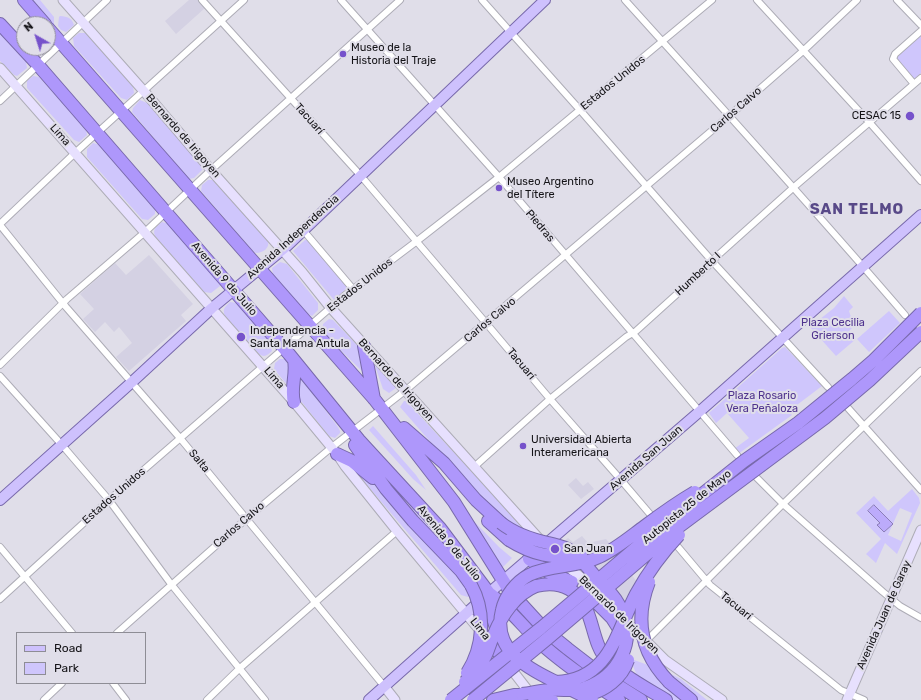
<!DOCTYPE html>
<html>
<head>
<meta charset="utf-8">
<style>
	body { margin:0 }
	#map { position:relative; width:921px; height:700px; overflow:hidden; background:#e0dee9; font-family:Rubik,sans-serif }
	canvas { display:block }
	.legend { position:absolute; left:16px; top:632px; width:130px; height:52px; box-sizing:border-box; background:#e0dee9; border:1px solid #8e8d95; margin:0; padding:5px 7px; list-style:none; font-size:12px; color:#141317 }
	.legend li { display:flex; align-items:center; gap:8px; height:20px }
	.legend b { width:20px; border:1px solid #8e8d95 }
	.north { position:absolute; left:16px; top:16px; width:40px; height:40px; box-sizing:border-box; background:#e0dee9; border:1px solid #8e8d95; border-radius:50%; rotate:321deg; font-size:11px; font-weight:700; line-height:16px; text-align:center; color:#141317 }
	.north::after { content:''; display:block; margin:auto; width:14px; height:18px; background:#7652cb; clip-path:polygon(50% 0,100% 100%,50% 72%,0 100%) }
</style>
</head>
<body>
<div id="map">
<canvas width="921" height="700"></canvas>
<ul class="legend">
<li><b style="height:5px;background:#cec1fd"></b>Road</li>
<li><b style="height:11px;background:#cfc6fc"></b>Park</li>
</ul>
<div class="north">N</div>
</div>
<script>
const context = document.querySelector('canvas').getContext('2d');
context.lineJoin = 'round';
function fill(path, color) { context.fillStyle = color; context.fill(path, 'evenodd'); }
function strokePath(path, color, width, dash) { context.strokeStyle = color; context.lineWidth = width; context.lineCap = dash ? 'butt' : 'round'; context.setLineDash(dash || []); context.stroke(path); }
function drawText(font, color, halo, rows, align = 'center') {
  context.font = font + ' Rubik,sans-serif'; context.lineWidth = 4; context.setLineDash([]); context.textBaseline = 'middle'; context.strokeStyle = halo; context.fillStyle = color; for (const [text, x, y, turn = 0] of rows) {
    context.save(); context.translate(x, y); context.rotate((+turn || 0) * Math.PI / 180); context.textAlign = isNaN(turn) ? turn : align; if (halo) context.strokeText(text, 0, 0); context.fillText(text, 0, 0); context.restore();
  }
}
const built = new Path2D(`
	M 189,0 L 198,0 L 205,8 L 176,34 L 165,21 Z
	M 149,255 L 193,304 L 181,315 L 186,321 L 129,371 L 116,357 L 132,343 L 119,327 L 114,332 L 105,322 L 95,332 L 83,319 L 94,309 L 80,294 L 115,263 L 126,275 Z
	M 576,478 L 583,486 L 588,482 L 594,489 L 581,499 L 568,485 Z
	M 582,536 L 588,543 L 606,539 L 634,572 L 631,574 L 644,591 L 637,621 L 563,542 L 568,538 L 573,542 Z`);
const green = new Path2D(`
	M 31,0 L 40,0 L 54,17 L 54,25 Z
	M 60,16 C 68,17 71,17 74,25 L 66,32 L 61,30 L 58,26 L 59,17 Z
	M 0,32 L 26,62 L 27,68 L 17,76 L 14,75 L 0,61 Z
	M 79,33 L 88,33 L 133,86 L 134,93 L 127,100 L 121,98 L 74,46 L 73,38 Z
	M 921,34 L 921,73 L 911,82 L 891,57 Z
	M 33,76 L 39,77 L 86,129 L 87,135 L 79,142 L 74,140 L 27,88 L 27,81 Z
	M 140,100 L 147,103 L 201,165 L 203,169 L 194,178 L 189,179 L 187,177 L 132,112 L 133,108 Z
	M 93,143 L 100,145 L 154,207 L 155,210 L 155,214 L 148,220 L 142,219 L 87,157 L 87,149 Z
	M 208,180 L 213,180 L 268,241 C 270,248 263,253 256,253 L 253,251 L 201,191 L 202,185 Z
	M 162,222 L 169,224 L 219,280 L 220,286 L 211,293 L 204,292 L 155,236 C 152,229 157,226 162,222 Z
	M 305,240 L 307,240 L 348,287 L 334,300 L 293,251 Z
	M 280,262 L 287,264 L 318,303 L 318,310 L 312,316 L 306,313 L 273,275 L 272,268 Z
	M 844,296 L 853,307 L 849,311 L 854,326 L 849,331 L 856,339 L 836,356 L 810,327 L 834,308 Z
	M 230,302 L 237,303 L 270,342 L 272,351 C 267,355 265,358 259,354 L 225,316 C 222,309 225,307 230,302 Z
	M 889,311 L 900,323 L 869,352 L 857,339 Z
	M 329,319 L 333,320 L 364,352 L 368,377 L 322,332 L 323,324 Z
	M 785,347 L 822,386 L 789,411 L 792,415 L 738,454 L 734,449 L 749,438 L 727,413 L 716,423 L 709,413 L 782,348 Z
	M 372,357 L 396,385 L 396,388 L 389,393 L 383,389 Z
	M 280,359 L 285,359 L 294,369 L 289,387 L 274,369 L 275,363 Z
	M 299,375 L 338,427 L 340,431 L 340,433 L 335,438 L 329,436 L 296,395 Z
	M 404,401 L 406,401 L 530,534 L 502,520 L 447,461 L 400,407 Z
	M 373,426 L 416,475 L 426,490 L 413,479 L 369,430 Z
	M 357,441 L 421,516 L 445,546 L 453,558 L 416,520 Z
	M 348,463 L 365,474 L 378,487 L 462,576 L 472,594 L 468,597 L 461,595 Z
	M 912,489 L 919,498 L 920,503 L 897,554 L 885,543 L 876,563 L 866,554 L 881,539 L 856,513 L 874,496 L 888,511 ZM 900,508 L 912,513 L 901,541 L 888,535 Z
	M 464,511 L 499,547 L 512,558 L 501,569 Z
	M 634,660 L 665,671 L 681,679 L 707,700 L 697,700 L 668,676 L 688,700 L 674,700 L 638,678 L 633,666 Z`);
const water = new Path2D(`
	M 874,505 L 893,524 L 884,532 L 877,525 L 880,523 L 868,511 Z`);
const street = new Path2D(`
	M 202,0 L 361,176 L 486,323 L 550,399 L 621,480 L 655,520
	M 341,0 L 499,177 L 737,455
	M 482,0 L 580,110 L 712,261 L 828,387
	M 625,0 C 719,104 813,208 905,315
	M 757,0 L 870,123 L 921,181
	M 897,0 L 921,25
	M 914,84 L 893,59 L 895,54 L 921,31
	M 0,101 L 107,0
	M 0,224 L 76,152 L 244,0
	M 0,225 L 66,307 L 180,438 L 384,686
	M 303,230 L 353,289
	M 0,365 L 67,299 L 145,232 L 211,170 L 400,0
	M 0,376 L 62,445 L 109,500 L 171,584 L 265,700
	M 848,408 L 921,490
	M 474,467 L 550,399 L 626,337 L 636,331 L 708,266 L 716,257 L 794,187 L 921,78
	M 756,477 L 783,504 L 883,592 L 900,606 L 921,618
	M 673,541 L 710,585 L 841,690 L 864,700
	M 0,547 L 72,633
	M 0,599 L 109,500 L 344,296 L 417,241 L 499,177 L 712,0
	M 117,633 L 246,519 L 332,447 L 406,390 L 729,116 L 803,51 L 857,0
	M 646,641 L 783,504 L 921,371
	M 113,683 L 126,700
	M 44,700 L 62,683
	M 207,700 L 240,668 L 397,531`);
const secondary = new Path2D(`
	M 63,0 L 149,97 L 217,177 L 302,272 L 330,307 L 542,542
	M 0,68 L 294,402 L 337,454 L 345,466 L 397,531 L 498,652 L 533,697
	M 564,564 L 587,582 L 665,660 L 722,700
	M 384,686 L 395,700
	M 847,700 L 921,530`);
const primary = new Path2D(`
	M 0,500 L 132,382 L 212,308 L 287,246 L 545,0
	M 369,700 L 489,593 L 699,412 L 921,215`);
const highway = new Path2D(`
	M 24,0 L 45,24
	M 0,24 L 38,65 L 289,354 L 359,440 L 440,528 L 489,593 C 507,606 521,624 537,640 C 562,663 590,682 619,700
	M 48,28 L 375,400 L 454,502 L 509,590 L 524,607 L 547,632 L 568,649 L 603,676 L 641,700
	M 364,346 L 374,399
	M 294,360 C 297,375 290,388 294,402
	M 404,428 L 444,463 L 476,500 L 501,523
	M 355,445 L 386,489 L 413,521 L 461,571 L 471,585
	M 337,454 L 352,461 L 373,478
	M 488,521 L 509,540
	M 529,559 L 548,572 L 572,582
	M 536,586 C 548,583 558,583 569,589 C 595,603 589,640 607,660 C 621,675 648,689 666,700
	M 489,593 L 490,607 L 498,636
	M 587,593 L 612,618 L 624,637
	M 497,636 L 498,652
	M 669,682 L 691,700
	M 493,700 L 514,695 L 531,695`);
const highwayBridge = new Path2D(`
	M 501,523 C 515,534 530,539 548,543 C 555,545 564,546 571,551 C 580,557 587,567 594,575 C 604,585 614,595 621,608 C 637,641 619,676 585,688 C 575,692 563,689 552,690 C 542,690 532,693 522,694
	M 509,540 C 533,555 553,559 581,555
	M 649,582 C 634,620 641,653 669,682
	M 467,673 C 484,647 486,612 471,585
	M 465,682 C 473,674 481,665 486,655 C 489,648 491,641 494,634 C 502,615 516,594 536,586
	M 556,682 C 610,680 616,632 636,594 C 648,572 663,552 679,535
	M 532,695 L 552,700
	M 586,695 C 605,691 622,678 628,660
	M 451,700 L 541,628 L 657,530 L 744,461 L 798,423 L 852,379 L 874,360 L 921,313
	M 473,700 L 547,639 L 680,526 L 825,418 L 870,380 L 921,332
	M 592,700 C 580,694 567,688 554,681 C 525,667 492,649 502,610 C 505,596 516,582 529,575 C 551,564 577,568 599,557 C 616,549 630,537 645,526 C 661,514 678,502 695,492`);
const markers = [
	[343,54,4,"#7652cb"],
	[910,116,5,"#7652cb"],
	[499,188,4,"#7652cb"],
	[241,337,5,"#7652cb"],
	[523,446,4,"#7652cb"],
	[555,549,5,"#7652cb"]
];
const poiNames = [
	["Museo de la",351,48],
	["Historia del Traje",351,61],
	["CESAC 15",901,116,"right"],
	["Museo Argentino",507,182],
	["del Títere",507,195],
	["Independencia -",250,331],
	["Santa Mama Antula",250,344],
	["Universidad Abierta",531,440],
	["Interamericana",531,453],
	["San Juan",564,549]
];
const streetNames = [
	["Estados Unidos",613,83,-39],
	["Carlos Calvo",736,110,-41],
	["Tacuarí",309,119,48],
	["Lima",60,135,48],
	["Bernardo de Irigoyen",183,136,49],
	["Piedras",540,226,50],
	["Avenida Independencia",293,237,-42],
	["Humberto I",698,274,-43],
	["Avenida 9 de Julio",224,279,49],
	["Estados Unidos",360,285,-38],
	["Carlos Calvo",490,320,-40],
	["Tacuarí",521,364,50],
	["Lima",274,378,49],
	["Bernardo de Irigoyen",396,380,48],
	["Avenida San Juan",646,458,-41],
	["Salta",199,461,51],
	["Estados Unidos",114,496,-41],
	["Autopista 25 de Mayo",687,507,-39],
	["Carlos Calvo",239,525,-41],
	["Avenida 9 de Julio",449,543,51],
	["Tacuarí",736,606,39],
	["Bernardo de Irigoyen",619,615,44],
	["Avenida Juan de Garay",884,615,-66],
	["Lima",480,629,51]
];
const parkNames = [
	["Plaza Cecilia",833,323],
	["Grierson",833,336],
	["Plaza Rosario",762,396],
	["Vera Peñaloza",762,409]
];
const districtNames = [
	["SAN TELMO",857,210]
];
fill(built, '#d4d1e3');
fill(green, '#cfc6fc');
fill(water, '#bcabfb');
strokePath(water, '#8a7db7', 1);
strokePath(street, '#adacb6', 8);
strokePath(secondary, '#adacb6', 11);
strokePath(primary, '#7869ab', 12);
strokePath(highway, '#7869ab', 14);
strokePath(street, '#fff', 6);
strokePath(secondary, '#e7e0fe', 9);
strokePath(primary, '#cec1fd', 10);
strokePath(highway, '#ae97fb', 12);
strokePath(highwayBridge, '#7869ab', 14, []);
strokePath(highwayBridge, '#ae97fb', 12);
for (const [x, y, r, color] of markers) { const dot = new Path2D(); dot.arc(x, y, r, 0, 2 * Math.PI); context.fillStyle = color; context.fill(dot); strokePath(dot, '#e0dee9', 1.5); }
drawText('11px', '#141317', '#e0dee9', poiNames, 'left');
drawText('11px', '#141317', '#e0dee9', streetNames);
drawText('11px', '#4f338e', '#e0dee9', parkNames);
context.letterSpacing = '1px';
drawText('bold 15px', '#584988', '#e0dee9', districtNames);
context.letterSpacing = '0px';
</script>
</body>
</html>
